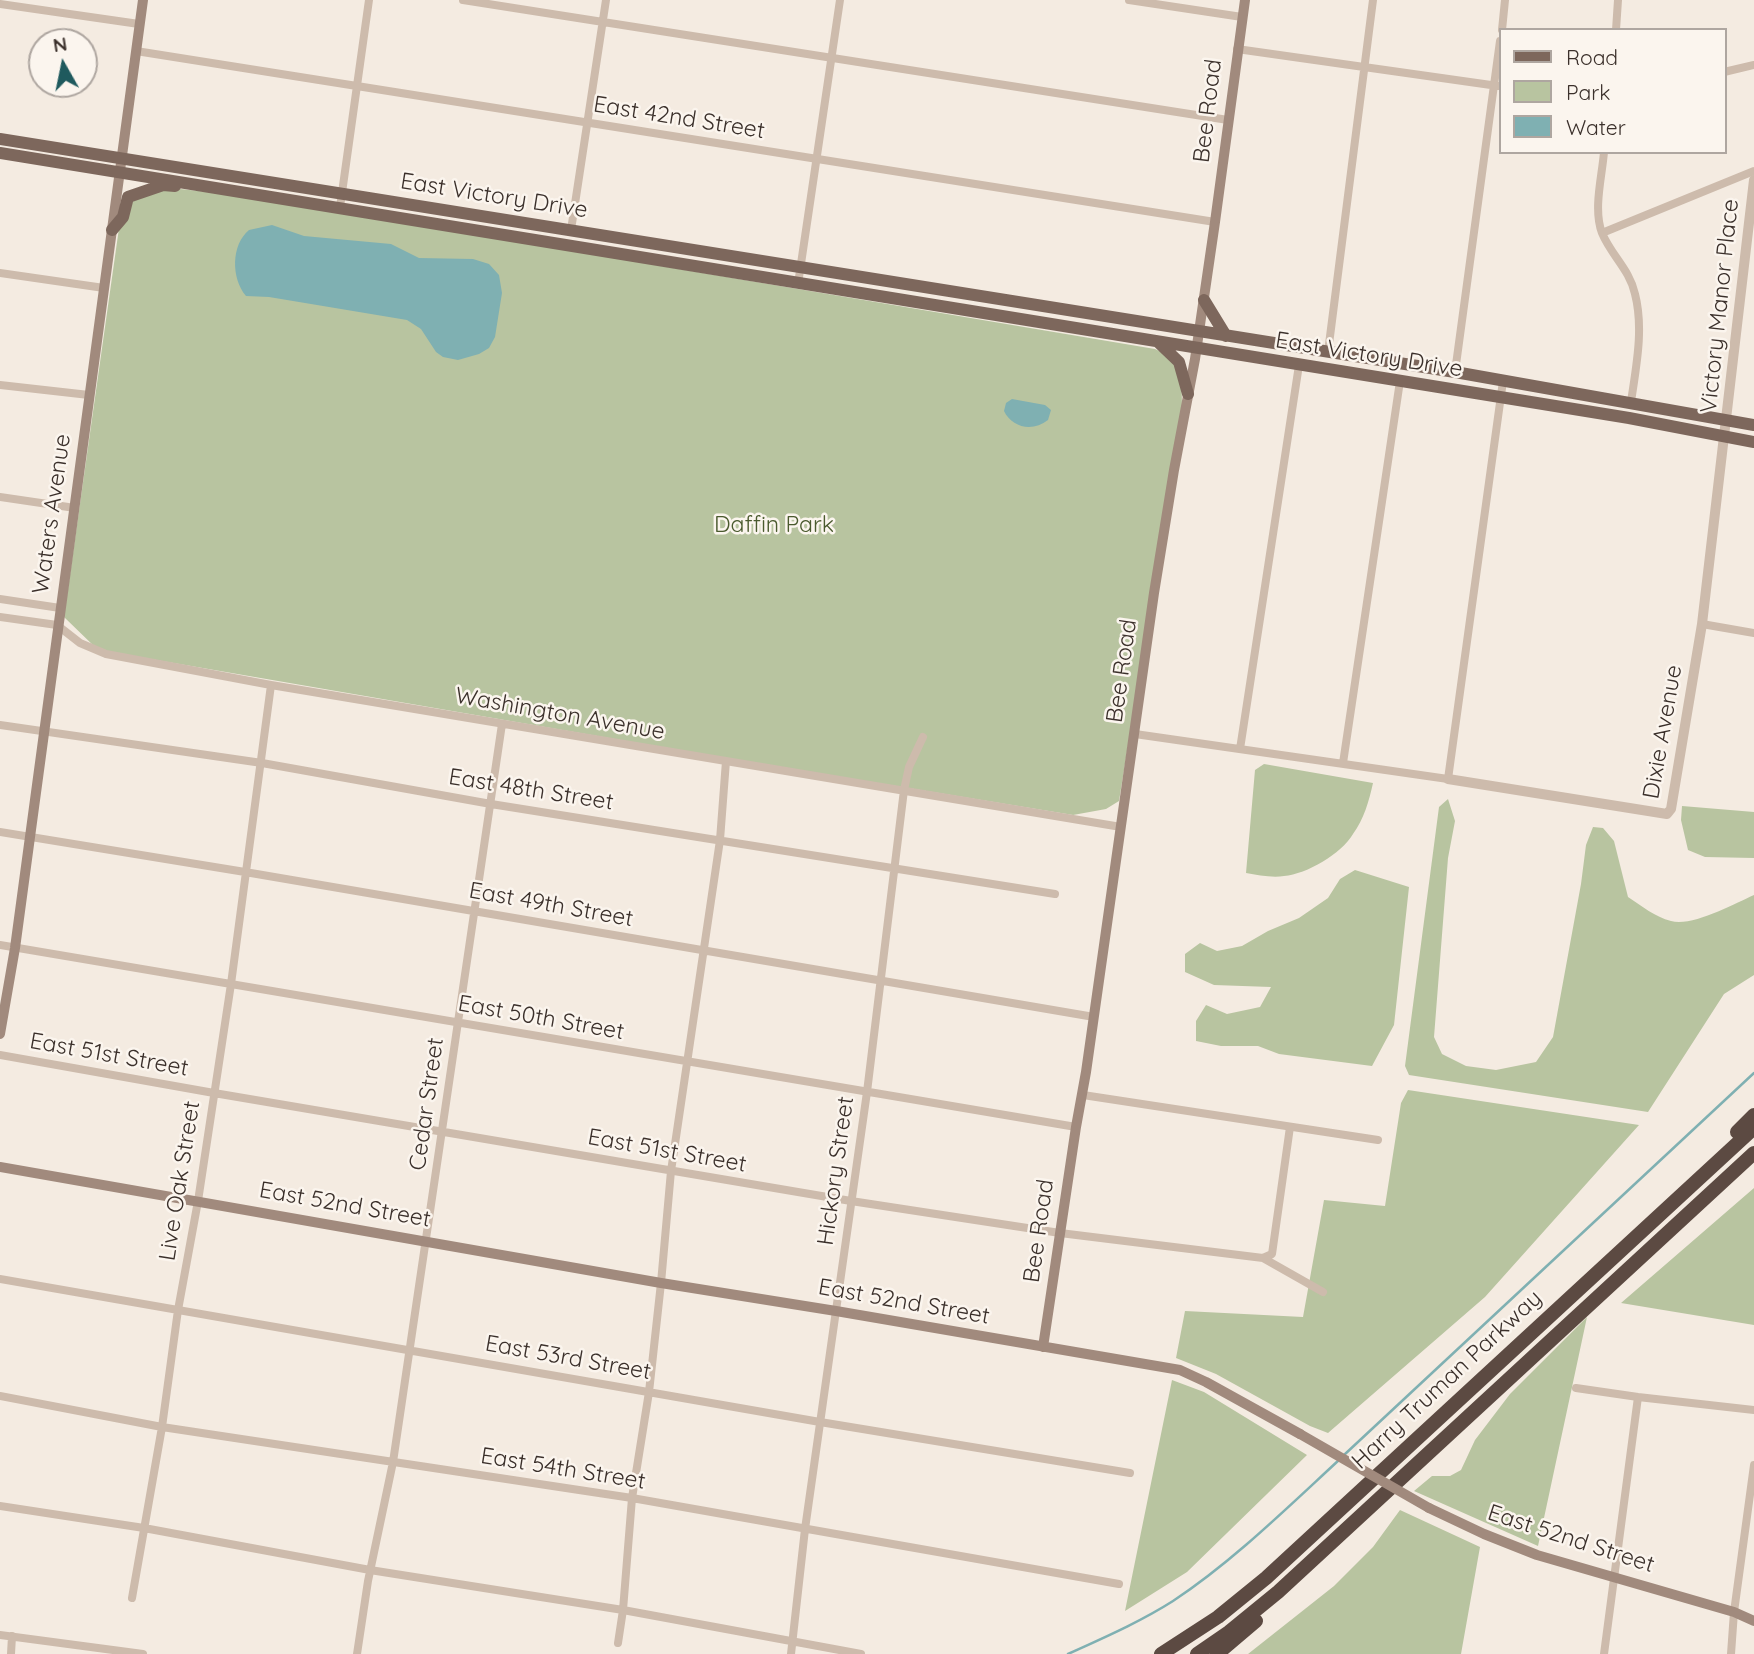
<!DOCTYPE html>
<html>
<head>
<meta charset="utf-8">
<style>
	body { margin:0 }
	#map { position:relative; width:1754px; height:1654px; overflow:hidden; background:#f4ebe1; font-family:Quicksand,sans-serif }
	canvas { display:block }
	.legend { position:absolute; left:1499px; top:28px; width:228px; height:126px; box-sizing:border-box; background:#fbf5ee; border:2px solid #aea6a0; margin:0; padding:9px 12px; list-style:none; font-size:21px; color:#3b302b }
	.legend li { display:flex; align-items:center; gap:14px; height:35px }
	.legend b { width:35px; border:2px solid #aea6a0 }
	.north { position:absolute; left:28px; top:28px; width:70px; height:70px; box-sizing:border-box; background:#fbf5ee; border:2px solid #aea6a0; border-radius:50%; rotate:351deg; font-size:19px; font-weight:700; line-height:28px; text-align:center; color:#3b302b }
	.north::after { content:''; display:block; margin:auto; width:24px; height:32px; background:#1f5a5e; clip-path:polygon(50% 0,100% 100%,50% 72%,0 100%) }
</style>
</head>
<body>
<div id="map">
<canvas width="1754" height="1654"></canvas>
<ul class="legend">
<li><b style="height:9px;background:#7d675c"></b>Road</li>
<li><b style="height:19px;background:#b8c4a0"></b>Park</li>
<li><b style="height:19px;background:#7fb0b2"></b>Water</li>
</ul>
<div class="north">N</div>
</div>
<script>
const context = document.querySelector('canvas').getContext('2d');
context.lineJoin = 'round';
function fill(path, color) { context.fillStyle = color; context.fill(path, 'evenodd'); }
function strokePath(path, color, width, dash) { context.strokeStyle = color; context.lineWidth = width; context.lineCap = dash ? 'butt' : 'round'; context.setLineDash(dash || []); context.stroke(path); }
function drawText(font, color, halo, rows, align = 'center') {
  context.font = font + ' Quicksand,sans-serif'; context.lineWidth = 5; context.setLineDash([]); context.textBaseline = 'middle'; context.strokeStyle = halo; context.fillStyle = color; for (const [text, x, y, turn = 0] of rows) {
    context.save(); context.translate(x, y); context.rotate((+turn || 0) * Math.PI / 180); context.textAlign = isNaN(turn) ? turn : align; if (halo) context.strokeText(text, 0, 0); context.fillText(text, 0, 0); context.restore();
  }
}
const green = new Path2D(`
	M 171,188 L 245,196 L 1155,349 C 1183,361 1182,383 1182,410 L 1119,801 L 1106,809 L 1073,815 L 725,758 L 98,650 L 64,617 L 119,228 L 127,203 Z
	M 1264,764 L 1373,783 C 1369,801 1364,819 1353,834 C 1341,854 1307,874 1284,876 C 1272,878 1258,875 1246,873 L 1255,770 Z
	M 1448,799 L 1455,821 L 1448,858 L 1434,1037 L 1442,1054 L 1466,1066 L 1496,1070 L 1536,1062 L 1553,1037 L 1581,884 L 1586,845 L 1593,827 L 1603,828 L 1614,841 L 1628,897 C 1642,906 1655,917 1671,921 C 1692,927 1734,904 1754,895 L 1754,975 L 1724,994 L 1648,1112 L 1409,1075 L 1405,1066 L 1439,807 Z
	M 1682,806 L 1754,812 L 1754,858 L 1705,857 L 1688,850 L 1681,820 Z
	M 1355,870 L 1409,887 L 1394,1025 L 1372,1066 L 1279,1054 L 1258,1046 L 1221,1046 L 1196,1041 L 1196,1021 L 1206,1005 L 1227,1014 L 1260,1007 L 1271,987 L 1214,985 L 1185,972 L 1185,954 L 1200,943 L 1217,951 L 1242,946 L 1268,931 L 1299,918 L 1328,898 L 1340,879 Z
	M 1408,1090 L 1639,1125 L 1485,1297 L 1328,1433 L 1310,1426 L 1216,1374 L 1176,1358 L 1185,1311 L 1303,1317 L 1324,1200 L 1385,1206 L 1401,1103 Z
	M 1754,1188 L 1754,1325 L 1621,1303 Z
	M 1587,1317 L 1538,1546 L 1414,1491 L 1432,1476 L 1450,1476 L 1461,1470 L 1475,1440 L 1510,1394 Z
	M 1172,1380 L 1204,1392 L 1307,1455 L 1187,1572 L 1125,1611 Z
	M 1400,1510 L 1480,1547 L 1461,1654 L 1248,1654 L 1334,1586 L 1373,1547 Z`);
const water = new Path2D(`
	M 272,225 L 304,236 L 391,244 L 419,258 L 473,259 L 489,264 L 499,275 L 502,293 L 495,337 L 489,348 L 479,354 L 458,360 L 443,357 L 436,352 L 421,329 L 407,320 L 269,297 L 246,296 C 231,278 231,245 249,230 Z
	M 1012,399 L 1045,405 L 1051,410 L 1048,420 C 1033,432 1012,428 1004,411 L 1006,403 Z`);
const stream = new Path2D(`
	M 1344,1455 L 1754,1073
	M 1068,1654 C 1103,1638 1140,1622 1173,1601 C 1232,1562 1287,1508 1339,1460`);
const minor = new Path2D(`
	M 463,0 L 1228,120
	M 1129,0 L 1242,17
	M 0,4 L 139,24
	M 1502,30 L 1505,0
	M 1616,30 L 1618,0
	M 1237,49 L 1498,86
	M 136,51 L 1215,222
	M 1724,72 L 1754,65
	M 1604,152 C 1602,177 1593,209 1602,233 C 1611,255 1630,270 1635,294 C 1644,329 1636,367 1631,402
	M 340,207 L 369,0
	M 571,230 L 606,0
	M 1602,233 L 1754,171
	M 0,273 L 104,288
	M 798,284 L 840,0
	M 1328,352 L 1373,0
	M 1455,372 L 1500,41
	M 0,385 L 89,395
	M 0,497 L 75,508
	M 0,599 L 60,608
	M 0,617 L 57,625 L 80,643 L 106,654 L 271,685 L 1121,827
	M 1702,624 L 1754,633
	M 0,725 L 262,763 L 491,804 L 1055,894
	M 1135,734 L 1448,779 L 1503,381
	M 1240,749 L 1299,365
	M 1343,763 L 1400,381
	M 0,832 L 245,872 L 1094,1017
	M 0,945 L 1076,1127
	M 0,1055 L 214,1093 L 851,1201 L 1060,1233 L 1263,1258 L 1323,1292
	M 1083,1095 L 1378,1140
	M 1263,1258 L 1272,1254 L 1290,1127
	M 0,1279 L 820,1422 L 1130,1473
	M 1576,1388 L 1638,1397 L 1754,1410
	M 0,1396 L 162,1427 L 632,1498 L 1119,1584
	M 0,1506 L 144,1528 L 370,1570 L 623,1610 L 861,1654
	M 132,1598 L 162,1427 L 178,1310 L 198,1201 L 231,984 L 271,685
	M 0,1635 L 143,1654
	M 618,1643 L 623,1610 L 632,1498 L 649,1392 L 661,1283 L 671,1171 L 720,840 L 726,761
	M 11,1654 L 12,1636
	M 357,1654 L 368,1581 L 393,1462 L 502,724
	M 791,1654 L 805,1529 L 867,1092 L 904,790 L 909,767 L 923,737
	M 1604,1654 L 1638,1397
	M 1731,1654 L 1734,1612 L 1754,1465`);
const tertiary = new Path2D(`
	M 1448,779 L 1667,814 L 1671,809 L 1702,624 L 1754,180`);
const secondary = new Path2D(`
	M 0,1034 L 15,948 L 143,0
	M 0,1167 L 661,1283 L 836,1311 L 1180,1370 L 1206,1382 L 1300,1434
	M 1043,1347 L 1076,1127 L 1086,1072 L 1154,593 L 1174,470 L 1195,359 L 1215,222 L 1245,0
	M 1429,1508 L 1484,1534 L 1537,1555 L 1734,1612 L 1754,1621`);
const primary = new Path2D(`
	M 0,139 L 1455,372 L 1754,425
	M 0,153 L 1629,418 L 1754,442
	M 112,230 L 123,217 L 128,197 L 163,185 L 175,186
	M 1204,300 L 1226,336
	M 1158,342 L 1179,362 L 1188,394`);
const motorway = new Path2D(`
	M 1737,1132 L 1754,1115
	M 1161,1654 L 1218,1617 L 1266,1578 L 1754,1128
	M 1197,1654 L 1229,1632 L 1278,1592 L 1754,1153
	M 1217,1654 L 1256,1621`);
const secondaryBridge = new Path2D(`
	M 1300,1434 L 1429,1508`);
const streetNames = [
	["Bee Road",1208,111,-83],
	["East 42nd Street",679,118,9],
	["East Victory Drive",494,196,9],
	["Victory Manor Place",1720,306,-84],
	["East Victory Drive",1369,355,9],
	["Waters Avenue",52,514,-82],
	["Bee Road",1122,671,-82],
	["Washington Avenue",560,714,10],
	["Dixie Avenue",1663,732,-80],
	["East 48th Street",531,790,9],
	["East 49th Street",551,905,10],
	["East 50th Street",541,1018,10],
	["East 51st Street",109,1055,10],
	["Cedar Street",427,1104,-82],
	["East 51st Street",667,1151,10],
	["Hickory Street",836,1171,-82],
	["Live Oak Street",180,1181,-81],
	["East 52nd Street",345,1205,10],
	["Bee Road",1039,1231,-82],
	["East 52nd Street",904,1302,10],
	["East 53rd Street",568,1358,10],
	["Harry Truman Parkway",1447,1380,-43],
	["East 54th Street",563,1469,9],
	["East 52nd Street",1571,1539,18]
];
const parkNames = [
	["Daffin Park",774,525]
];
fill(green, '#b8c4a0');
fill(water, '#7fb0b2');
strokePath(stream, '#7fb0b2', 2.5);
strokePath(minor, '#cdbbac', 8);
strokePath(tertiary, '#cdbbac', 10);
strokePath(secondary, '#a18a7d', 10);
strokePath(primary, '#7d675c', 12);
strokePath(motorway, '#5c4a42', 14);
strokePath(secondaryBridge, '#a18a7d', 10);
drawText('23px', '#3b302b', '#fbf5ee', streetNames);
drawText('23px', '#4a5a2e', '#fbf5ee', parkNames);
</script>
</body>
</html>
